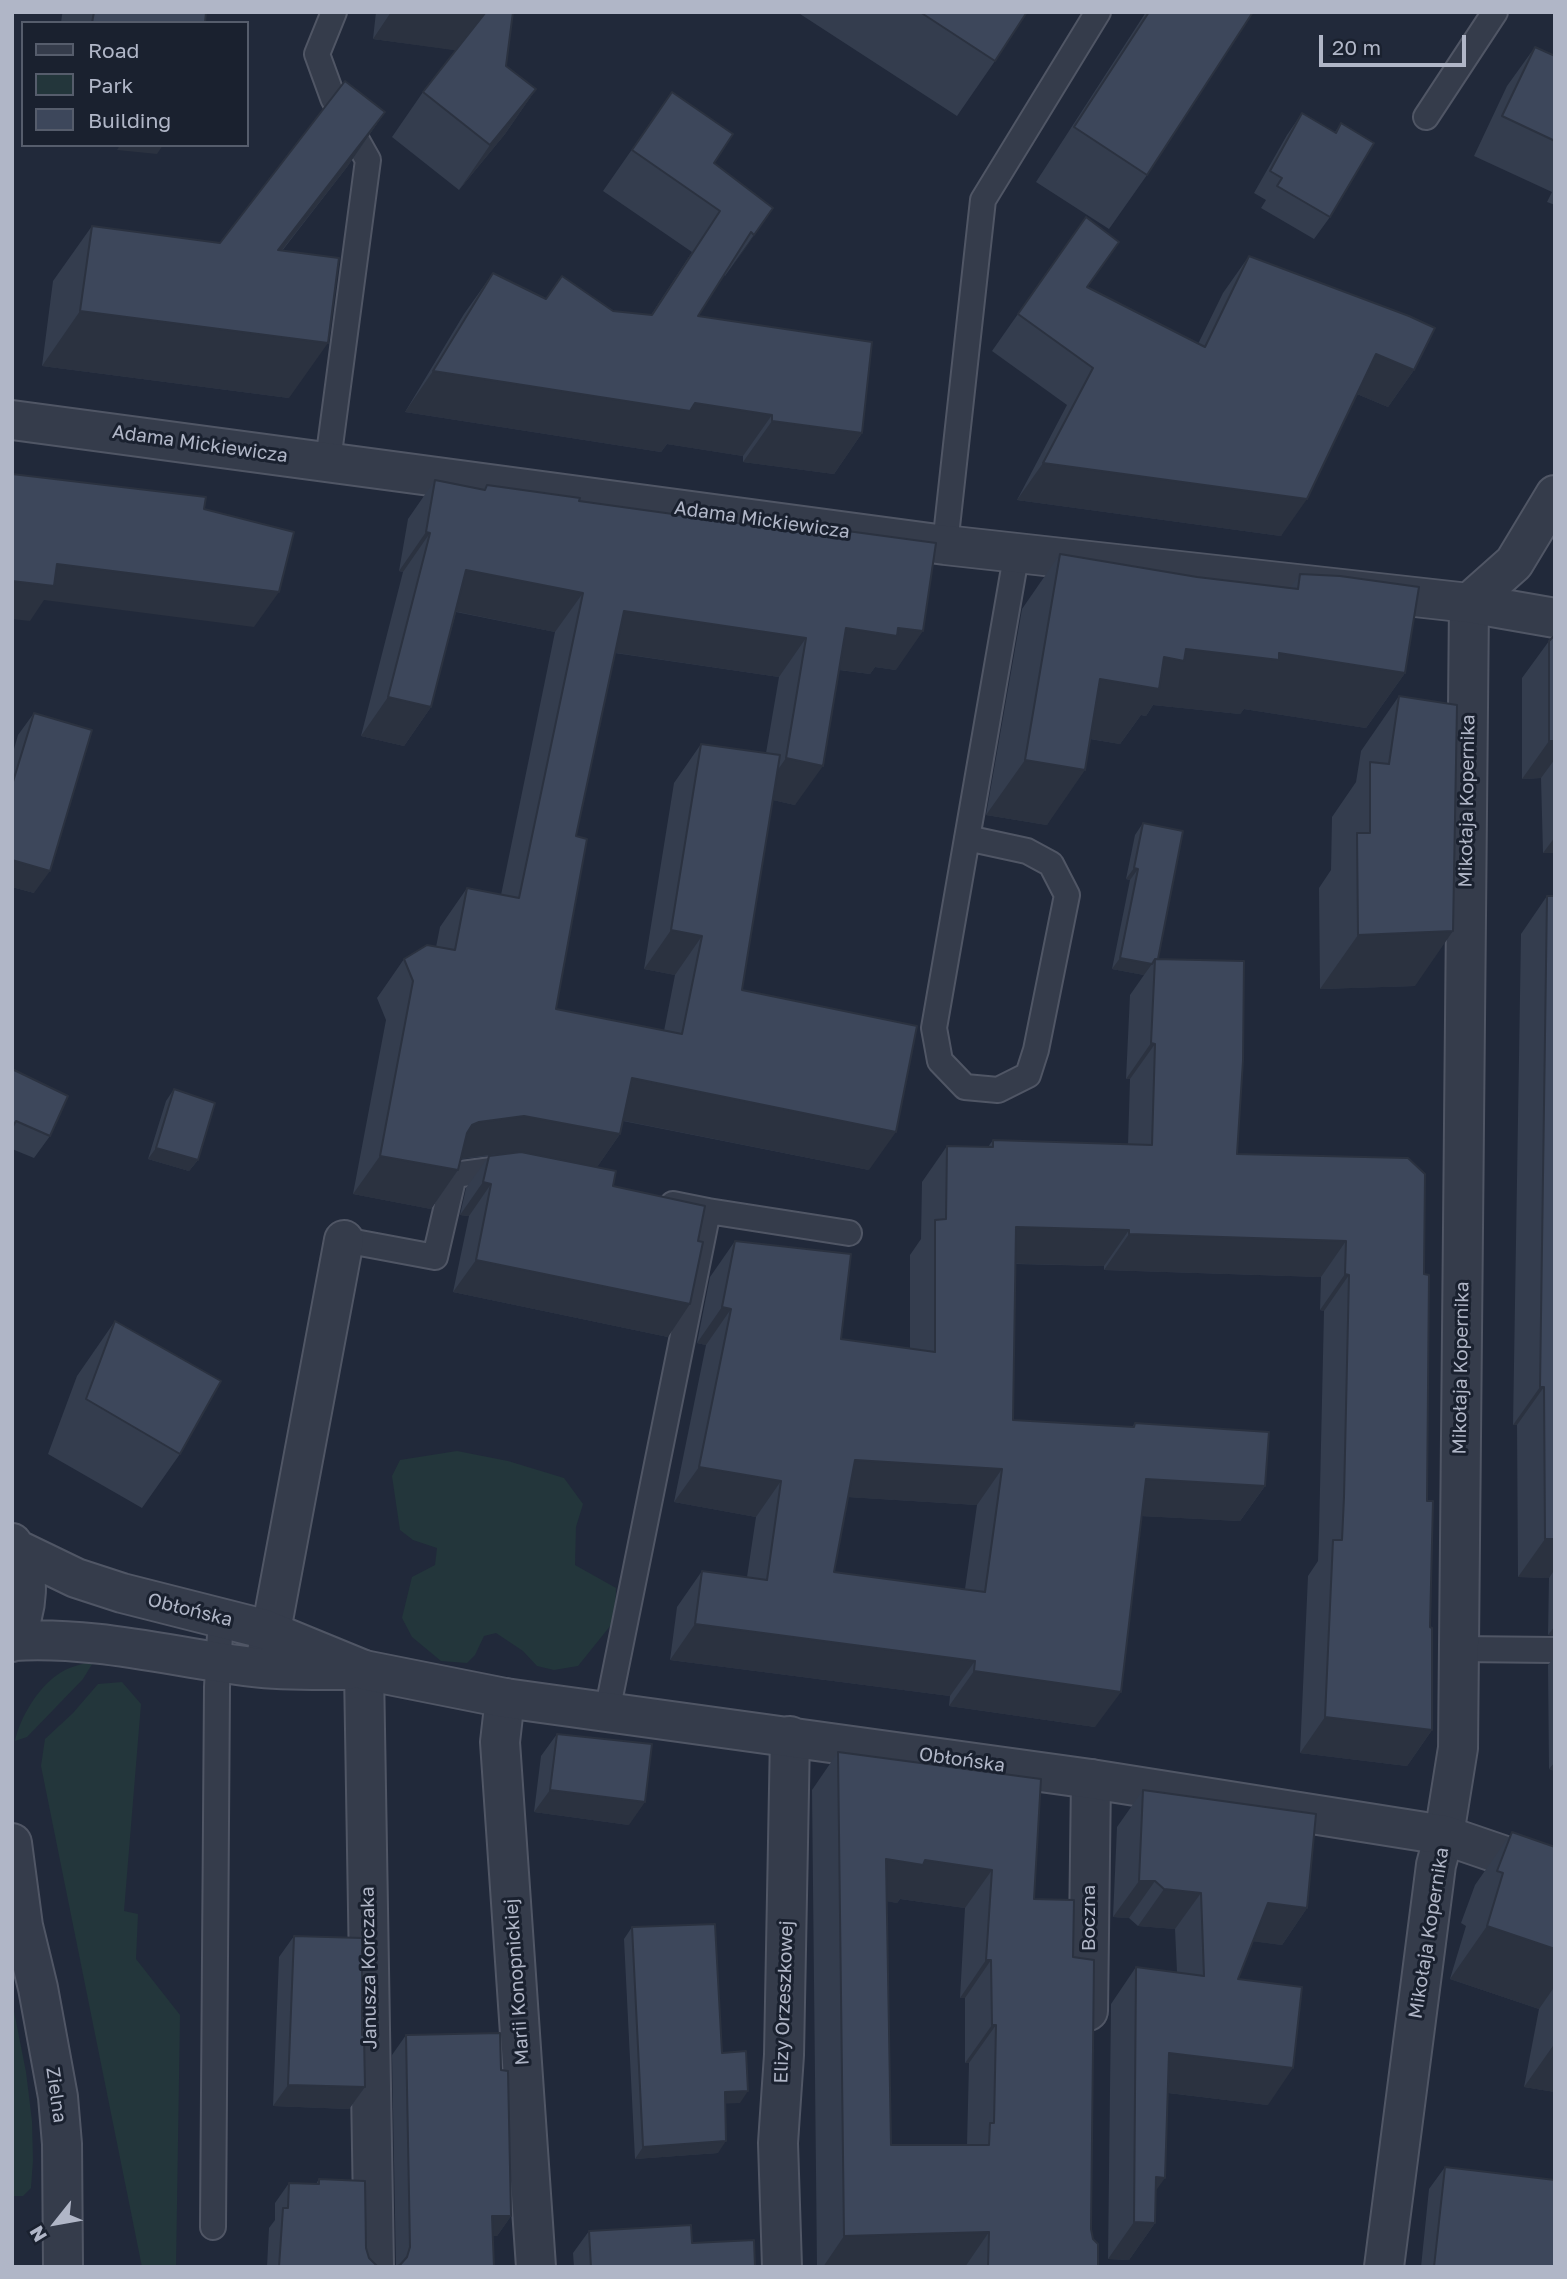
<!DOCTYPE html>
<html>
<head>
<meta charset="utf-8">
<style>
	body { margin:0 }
	#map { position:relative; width:1567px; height:2279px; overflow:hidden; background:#21293a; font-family:"Golos Text",sans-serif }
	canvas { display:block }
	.frame { position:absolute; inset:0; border:14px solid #b0b6c7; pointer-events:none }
	.legend { position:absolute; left:21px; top:21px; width:228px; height:126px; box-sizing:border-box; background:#1a212f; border:2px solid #565d6c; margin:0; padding:9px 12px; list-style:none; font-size:21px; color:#b0b6c7 }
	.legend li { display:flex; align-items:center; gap:14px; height:35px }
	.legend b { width:35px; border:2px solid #565d6c }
	.north { position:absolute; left:21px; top:2188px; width:70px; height:70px; -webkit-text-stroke:5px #1a212f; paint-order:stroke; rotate:239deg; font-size:19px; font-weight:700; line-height:28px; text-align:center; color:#b0b6c7 }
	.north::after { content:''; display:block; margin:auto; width:24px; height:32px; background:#b0b6c7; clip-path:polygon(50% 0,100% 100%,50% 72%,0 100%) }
	.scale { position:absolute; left:1319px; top:35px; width:147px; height:32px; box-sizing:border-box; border:4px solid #b0b6c7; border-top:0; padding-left:9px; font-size:21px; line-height:24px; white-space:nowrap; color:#b0b6c7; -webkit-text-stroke:5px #1a212f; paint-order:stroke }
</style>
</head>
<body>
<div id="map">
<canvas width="1567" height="2279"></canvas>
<div class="frame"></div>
<ul class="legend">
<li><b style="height:9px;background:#353c4b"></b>Road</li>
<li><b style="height:19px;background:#23363b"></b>Park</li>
<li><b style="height:19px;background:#3d475b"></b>Building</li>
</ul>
<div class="north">N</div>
<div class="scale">20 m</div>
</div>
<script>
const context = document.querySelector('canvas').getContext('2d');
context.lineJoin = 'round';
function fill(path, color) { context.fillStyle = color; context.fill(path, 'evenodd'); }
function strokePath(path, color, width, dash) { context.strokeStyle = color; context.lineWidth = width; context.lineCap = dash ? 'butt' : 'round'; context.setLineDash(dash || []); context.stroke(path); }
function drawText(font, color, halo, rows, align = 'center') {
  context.font = font + ' "Golos Text",sans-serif'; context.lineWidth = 6; context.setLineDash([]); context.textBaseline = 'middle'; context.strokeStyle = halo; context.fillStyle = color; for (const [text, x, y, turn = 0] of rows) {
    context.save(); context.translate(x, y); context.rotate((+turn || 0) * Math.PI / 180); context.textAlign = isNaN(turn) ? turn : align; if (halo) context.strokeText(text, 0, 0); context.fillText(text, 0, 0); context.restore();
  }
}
const green = new Path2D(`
	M 457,1451 L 508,1461 L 564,1478 L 583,1504 L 576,1527 L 575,1565 L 616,1588 L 615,1620 L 578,1666 L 554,1670 L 537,1666 L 523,1651 L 496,1633 L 484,1636 L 475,1655 L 467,1663 L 441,1661 L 412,1637 L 402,1618 L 412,1577 L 435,1565 L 437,1548 L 413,1540 L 400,1530 L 392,1476 L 400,1460 Z
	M 94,1661 L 83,1679 L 27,1737 L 15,1741 C 20,1718 37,1689 57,1675 C 68,1667 81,1664 94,1661 Z
	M 122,1682 L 141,1704 L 124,1911 L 138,1914 L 136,1959 L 180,2015 L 176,2267 L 142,2267 L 41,1766 L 45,1739 L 73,1713 L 98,1684 Z
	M 12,2001 L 26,2072 L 32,2121 L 33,2160 L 31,2188 L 23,2196 L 12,2196 Z`);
const service = new Path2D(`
	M 1426,117 L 1495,12
	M 328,461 L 368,160 L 333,98 L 317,54 L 334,12
	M 945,545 L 983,200 L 1098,12
	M 967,838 L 1027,851 L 1051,864 L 1067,895 L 1036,1050 L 1028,1075 L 998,1090 L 965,1087 L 940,1061 L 934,1028 L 1017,551
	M 708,1211 L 849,1233
	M 344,1240 L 435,1257 L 454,1175 L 499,1169 L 511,1172
	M 1459,1649 L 1555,1650
	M 607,1712 L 708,1211 L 673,1204
	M 213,2227 L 217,1687 L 221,1617`);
const minor = new Path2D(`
	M 265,1663 L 344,1240
	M 364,1670 L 374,2267
	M 505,1698 L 500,1742 L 536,2267
	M 1088,2011 L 1091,1779
	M 782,2267 L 778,2143 L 784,2055 L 790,1736
	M 1384,2267 L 1436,1865 L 1444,1835 L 1458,1748 L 1469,603`);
const tertiary = new Path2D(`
	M 12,420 L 945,545 L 1469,603 L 1555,618
	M 1469,603 L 1514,563 L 1555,495
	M 12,1543 C 33,1573 28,1611 12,1642
	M 16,1549 L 76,1578 L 122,1593 L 264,1629 L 364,1670 L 505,1698 L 1091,1779 L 1444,1835 L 1555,1873
	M 13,1641 C 94,1636 172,1657 252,1667 C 284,1671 316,1670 348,1670
	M 12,1843 L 23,1926 L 38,1988 L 58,2097 L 62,2144 L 63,2267`);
const wall = new Path2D(`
	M 63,12 L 206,12 L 205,23 L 61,23 L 62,15 Z
	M 376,12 L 513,12 L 506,66 L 536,89 L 505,134 L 459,190 L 392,137 L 423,92 L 456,50 L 373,39 Z
	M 797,12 L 1027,12 L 995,61 L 957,116 Z
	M 1146,12 L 1253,12 L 1147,175 L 1109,229 L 1036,182 Z
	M 1535,47 L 1555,56 L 1555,205 L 1547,202 L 1552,192 L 1474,156 L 1507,86 Z
	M 672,92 L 714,163 L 773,208 L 725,276 L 724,275 L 698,316 L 862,433 L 834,474 L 743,462 L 743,456 L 667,444 L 661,452 L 405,412 L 464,314 L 493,273 L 546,299 L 613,311 L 651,315 L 692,252 L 603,191 Z
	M 385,112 L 347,167 L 282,251 L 289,398 L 42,366 L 53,281 L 92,226 L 220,243 Z
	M 1302,113 L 1335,132 L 1341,123 L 1330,217 L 1314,239 L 1261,208 L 1266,200 L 1254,193 L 1287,135 Z
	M 1086,217 L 1088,287 L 1198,344 L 1223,293 L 1249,256 L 1414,370 L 1388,407 L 1357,394 L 1281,536 L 1017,500 L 1067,405 L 992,351 Z
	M 435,480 L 483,490 L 487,485 L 579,501 L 821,535 L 825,528 L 896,670 L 875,667 L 870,674 L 839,670 L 795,805 L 773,800 L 742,990 L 869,1170 L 623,1121 L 620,1134 L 597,1167 L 613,1186 L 668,1337 L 453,1292 L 469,1216 L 460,1215 L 466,1188 L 489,1156 L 499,1155 L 461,1159 L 458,1170 L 431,1209 L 353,1194 L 386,1020 L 377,998 L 404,959 L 436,947 L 440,927 L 467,888 L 501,895 L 555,632 L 456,612 L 431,707 L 404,746 L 361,736 L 403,572 L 399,571 L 408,519 ZM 615,653 L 779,677 L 766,753 L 701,744 L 674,783 L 644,969 L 675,975 L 664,1031 L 556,1009 L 576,836 Z
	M 1060,554 L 1197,577 L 1290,588 L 1300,574 L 1405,673 L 1366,728 L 1244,709 L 1240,714 L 1153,705 L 1146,716 L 1141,715 L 1120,744 L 1090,739 L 1047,825 L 986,815 L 1022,609 Z
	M 1555,635 L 1555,1636 L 1548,1635 L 1549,1578 L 1518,1577 L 1517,1425 L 1513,1425 L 1521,934 L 1547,896 L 1553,896 L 1554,853 L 1543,853 L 1541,778 L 1522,779 L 1522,678 L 1549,641 Z
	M 1399,696 L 1415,986 L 1320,989 L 1319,888 L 1331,870 L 1332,817 L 1356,782 L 1361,751 Z
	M 34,713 L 34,893 L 12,887 L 12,756 L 18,735 Z
	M 1143,823 L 1158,959 L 1237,1154 L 1424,1274 L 1432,1730 L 1407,1766 L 1300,1753 L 1308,1576 L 1318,1561 L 1319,1533 L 1324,1311 L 1320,1310 L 1321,1277 L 1104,1270 L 1104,1266 L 1016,1264 L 1013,1420 L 1132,1427 L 1135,1423 L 1265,1486 L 1240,1521 L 1141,1516 L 1095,1727 L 949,1706 L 950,1696 L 670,1660 L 677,1607 L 702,1571 L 747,1577 L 756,1517 L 674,1502 L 706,1345 L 697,1343 L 710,1277 L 735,1241 L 841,1339 L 910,1348 L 910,1255 L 921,1239 L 922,1182 L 947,1146 L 988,1147 L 993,1140 L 1128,1145 L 1130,1079 L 1126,1079 L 1130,995 L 1144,975 L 1112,969 L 1130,880 L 1126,879 L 1135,835 ZM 848,1497 L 977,1505 L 965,1589 L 834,1572 Z
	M 12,1069 L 50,1136 L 34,1158 L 12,1149 Z
	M 174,1089 L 198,1160 L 189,1171 L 148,1159 L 166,1101 Z
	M 115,1321 L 180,1454 L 142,1508 L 48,1454 L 77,1376 Z
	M 1555,1656 L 1555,1771 L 1549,1769 L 1548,1665 Z
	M 557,1734 L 629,1825 L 534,1812 L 541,1756 Z
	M 838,1752 L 1034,1899 L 1073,1957 L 1091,2229 L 1098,2267 L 817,2267 L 812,1790 ZM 900,1899 L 965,1908 L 960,1998 L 965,1998 L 965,2063 L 969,2063 L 967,2145 L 891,2145 L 887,1901 L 897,1903 Z
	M 1143,1790 L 1307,1908 L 1282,1945 L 1253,1941 L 1238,1979 L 1268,2105 L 1168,2093 L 1155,2191 L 1155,2223 L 1129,2260 L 1108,2259 L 1111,2004 L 1136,1967 L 1177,1972 L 1175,1929 L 1138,1926 L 1129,1918 L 1113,1917 L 1117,1827 Z
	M 1512,1832 L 1555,1847 L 1555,2092 L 1524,2087 L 1539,2009 L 1450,1979 L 1466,1926 L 1461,1923 L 1475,1885 Z
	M 632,1927 L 722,2053 L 740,2103 L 725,2103 L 718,2153 L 635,2159 L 624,1939 Z
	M 294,1936 L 362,2035 L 365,2087 L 349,2109 L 273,2106 L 279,1957 Z
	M 406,2035 L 501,2070 L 511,2216 L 497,2236 L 493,2236 L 396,2267 L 392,2055 Z
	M 1445,2167 L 1555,2267 L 1421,2267 L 1429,2189 Z
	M 319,2179 L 366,2248 L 369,2258 L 377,2266 L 380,2267 L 267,2267 L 269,2228 L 275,2220 L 275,2203 L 289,2183 L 316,2184 Z
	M 589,2231 L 692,2243 L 755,2267 L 574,2267 L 573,2253 Z`);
const shadedWall = new Path2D(`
	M 391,12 L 487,12 L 460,51 L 373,39 Z
	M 536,89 L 505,134 L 459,190 L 490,145 Z
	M 385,112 L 347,167 L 239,305 L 278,250 Z
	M 120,145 L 163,145 L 157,154 L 117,150 Z
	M 773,208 L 745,249 L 725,276 L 754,235 Z
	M 80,311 L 328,343 L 289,398 L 42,366 Z
	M 1376,354 L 1414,370 L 1388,407 L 1350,391 Z
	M 433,371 L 695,403 L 772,415 L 743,456 L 667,444 L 661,452 L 405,412 Z
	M 772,421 L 862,433 L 834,474 L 743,462 Z
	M 1043,463 L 1307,499 L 1281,536 L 1017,500 Z
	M 426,532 L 430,533 L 403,572 L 399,571 Z
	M 57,564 L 279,592 L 254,627 L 44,600 L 30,621 L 12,619 L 12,581 Z
	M 466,570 L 583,593 L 555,632 L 439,608 Z
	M 624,611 L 806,638 L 779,677 L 597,650 Z
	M 846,628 L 898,628 L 923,631 L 896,670 L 875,667 L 870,674 L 819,667 Z
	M 1186,649 L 1279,653 L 1405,673 L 1366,728 L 1244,709 L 1240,714 L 1153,705 L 1146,716 L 1141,715 L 1120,744 L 1062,734 L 1100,679 Z
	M 388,697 L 431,707 L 404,746 L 361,736 Z
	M 1549,741 L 1555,741 L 1555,759 L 1541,778 L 1522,779 Z
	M 786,758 L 823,766 L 795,805 L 759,797 Z
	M 1025,760 L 1085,770 L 1047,825 L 986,815 Z
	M 1555,837 L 1555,853 L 1543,853 Z
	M 12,860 L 50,871 L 34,893 L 12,887 Z
	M 1134,868 L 1138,869 L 1130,880 L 1126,879 Z
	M 671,930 L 702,936 L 675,975 L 644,969 Z
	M 1453,931 L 1415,986 L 1320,989 L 1358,935 Z
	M 1120,958 L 1152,964 L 1144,975 L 1112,969 Z
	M 1151,1043 L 1155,1044 L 1130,1079 L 1126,1079 Z
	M 632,1078 L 896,1132 L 869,1170 L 605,1117 Z
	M 524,1116 L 620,1134 L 593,1173 L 497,1154 L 452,1160 L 445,1164 L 472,1125 L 479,1122 Z
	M 156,1148 L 198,1160 L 189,1171 L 148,1159 Z
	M 380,1156 L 458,1170 L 431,1209 L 353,1194 Z
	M 483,1182 L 491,1184 L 469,1216 L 460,1215 Z
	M 1016,1227 L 1129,1230 L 1104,1266 L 991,1263 Z
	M 1129,1234 L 1346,1241 L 1321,1277 L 1104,1270 Z
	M 476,1260 L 690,1304 L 668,1337 L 453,1292 Z
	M 1345,1274 L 1349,1275 L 1324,1311 L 1320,1310 Z
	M 722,1307 L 731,1309 L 706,1345 L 697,1343 Z
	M 1540,1387 L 1544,1387 L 1517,1425 L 1513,1425 Z
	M 855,1460 L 1002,1469 L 977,1505 L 830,1496 Z
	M 699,1467 L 781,1481 L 756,1517 L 674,1502 Z
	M 1146,1479 L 1265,1486 L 1240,1521 L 1121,1515 Z
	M 1545,1539 L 1555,1539 L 1555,1569 L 1549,1578 L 1518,1577 Z
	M 695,1624 L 975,1661 L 950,1696 L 670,1660 Z
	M 1555,1626 L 1555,1636 L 1548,1635 Z
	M 974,1671 L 1121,1692 L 1095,1727 L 949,1706 Z
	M 1325,1717 L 1432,1730 L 1407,1766 L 1300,1753 Z
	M 1555,1762 L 1555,1771 L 1549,1769 Z
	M 550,1790 L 645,1802 L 629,1825 L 534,1812 Z
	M 886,1859 L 925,1860 L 992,1870 L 965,1908 L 900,1899 L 897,1903 L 860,1897 Z
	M 1139,1881 L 1155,1881 L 1129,1918 L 1113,1917 Z
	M 1164,1889 L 1201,1893 L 1175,1929 L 1138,1926 Z
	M 1268,1903 L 1307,1908 L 1282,1945 L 1242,1940 Z
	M 1487,1926 L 1555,1949 L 1555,1986 L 1539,2009 L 1450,1979 Z
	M 986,1960 L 991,1960 L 965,1998 L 960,1998 Z
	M 992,2025 L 996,2025 L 969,2063 L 965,2063 Z
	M 1555,2043 L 1555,2092 L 1524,2087 Z
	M 1169,2053 L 1293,2068 L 1268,2105 L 1144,2090 Z
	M 288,2085 L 365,2087 L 349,2109 L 273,2106 Z
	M 748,2091 L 740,2103 L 717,2104 L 725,2092 Z
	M 726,2141 L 718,2153 L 635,2159 L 643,2147 Z
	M 1156,2177 L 1165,2178 L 1139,2214 Z
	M 492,2216 L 511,2216 L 497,2236 L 478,2236 Z
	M 1134,2222 L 1155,2223 L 1129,2260 L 1108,2259 Z
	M 989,2232 L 965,2267 L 823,2267 L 844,2236 Z`);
const building = new Path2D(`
	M 94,12 L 206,12 L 205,23 L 92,23 Z
	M 486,12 L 513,12 L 506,66 L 536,89 L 490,145 L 423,92 Z
	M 920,12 L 1027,12 L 995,61 Z
	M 1149,12 L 1253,12 L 1147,175 L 1074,127 Z
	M 1535,47 L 1555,56 L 1555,141 L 1502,116 Z
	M 345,81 L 385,112 L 278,250 L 339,258 L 328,343 L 80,311 L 92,226 L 220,243 Z
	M 672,92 L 733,134 L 714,163 L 773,208 L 754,235 L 751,232 L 698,316 L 872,342 L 862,433 L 772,421 L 772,415 L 695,403 L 690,411 L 433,371 L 493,273 L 546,299 L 562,276 L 613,311 L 652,315 L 720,211 L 632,150 Z
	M 1302,113 L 1336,133 L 1341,123 L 1374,143 L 1330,217 L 1277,186 L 1282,178 L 1270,171 Z
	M 1086,217 L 1119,242 L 1087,287 L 1205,347 L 1249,256 L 1409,316 L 1435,328 L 1414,370 L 1376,354 L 1307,499 L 1043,463 L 1093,368 L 1018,314 Z
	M 12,474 L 206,497 L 204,509 L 294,532 L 279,592 L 57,564 L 54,586 L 12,581 Z
	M 435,480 L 485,490 L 487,485 L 580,498 L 579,501 L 824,535 L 825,528 L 936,543 L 923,631 L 898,628 L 897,636 L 846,628 L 823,766 L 786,758 L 806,638 L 624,611 L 576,836 L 587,839 L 556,1009 L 682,1034 L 702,936 L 671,930 L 701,744 L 780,755 L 742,990 L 917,1026 L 896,1132 L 632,1078 L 620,1134 L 524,1116 L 479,1122 L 472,1125 L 467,1133 L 458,1170 L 380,1156 L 413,981 L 404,959 L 427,945 L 455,950 L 467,888 L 519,898 L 583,593 L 466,570 L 431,707 L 388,697 L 430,533 L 426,532 Z
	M 1060,554 L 1197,577 L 1298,589 L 1300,574 L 1340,576 L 1419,587 L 1405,673 L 1279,653 L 1279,660 L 1186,649 L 1184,661 L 1164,657 L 1159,689 L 1100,679 L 1085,770 L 1025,760 Z
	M 1555,635 L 1555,741 L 1549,741 L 1549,641 Z
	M 1399,696 L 1457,705 L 1453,931 L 1358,935 L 1357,833 L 1370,833 L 1370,762 L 1389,764 Z
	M 34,713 L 92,730 L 50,871 L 12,860 L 12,785 Z
	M 1143,823 L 1183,831 L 1158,959 L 1155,959 L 1152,964 L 1120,958 L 1138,869 L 1134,868 Z
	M 1547,896 L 1555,896 L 1555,1539 L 1545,1539 L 1544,1387 L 1540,1387 Z
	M 1155,959 L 1244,961 L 1243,1061 L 1237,1154 L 1408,1158 L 1425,1174 L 1424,1274 L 1429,1275 L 1427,1501 L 1433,1501 L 1430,1627 L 1432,1628 L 1432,1730 L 1325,1717 L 1333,1540 L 1342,1540 L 1344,1497 L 1349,1275 L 1345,1274 L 1346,1241 L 1129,1234 L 1129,1230 L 1016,1227 L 1013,1420 L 1134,1427 L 1135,1423 L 1269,1432 L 1265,1486 L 1146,1479 L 1121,1692 L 974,1671 L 975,1661 L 695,1624 L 702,1571 L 767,1580 L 781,1481 L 699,1467 L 731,1309 L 722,1307 L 735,1241 L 851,1254 L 841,1339 L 935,1352 L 935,1220 L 946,1219 L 947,1146 L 993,1147 L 993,1140 L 1152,1145 L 1155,1044 L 1151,1043 ZM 855,1460 L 1002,1469 L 985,1592 L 834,1572 Z
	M 12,1069 L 68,1096 L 50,1136 L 16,1121 L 12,1128 Z
	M 174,1089 L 215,1103 L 198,1160 L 156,1148 Z
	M 521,1152 L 616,1171 L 613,1186 L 705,1206 L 698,1241 L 703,1242 L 690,1304 L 476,1260 L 491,1184 L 483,1182 L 489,1156 Z
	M 115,1321 L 221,1381 L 180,1454 L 86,1399 Z
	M 557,1734 L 652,1744 L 645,1802 L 550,1790 Z
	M 838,1752 L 1041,1779 L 1034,1899 L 1074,1900 L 1073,1957 L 1094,1960 L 1091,2229 L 1093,2239 L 1098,2244 L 1098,2267 L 988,2267 L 989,2232 L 844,2236 ZM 886,1859 L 923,1865 L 925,1860 L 992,1870 L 986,1960 L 991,1960 L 992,2025 L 996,2025 L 994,2123 L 990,2123 L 989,2145 L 891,2145 Z
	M 1143,1790 L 1316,1814 L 1307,1908 L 1268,1903 L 1238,1979 L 1302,1987 L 1293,2068 L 1169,2053 L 1165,2178 L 1156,2177 L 1155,2223 L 1134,2222 L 1136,1967 L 1204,1976 L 1201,1893 L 1164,1889 L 1155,1881 L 1139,1881 Z
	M 1512,1832 L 1555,1847 L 1555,1949 L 1487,1926 L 1503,1873 L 1497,1871 Z
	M 715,1924 L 722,2053 L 746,2051 L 748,2091 L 725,2092 L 726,2141 L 643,2147 L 632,1927 Z
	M 294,1936 L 362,1938 L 362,2035 L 364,2035 L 365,2087 L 288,2085 Z
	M 500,2033 L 501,2070 L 508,2071 L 511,2216 L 492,2216 L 494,2267 L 395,2267 L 400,2265 L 407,2257 L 410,2247 L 406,2035 Z
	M 1445,2167 L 1555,2180 L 1555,2267 L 1434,2267 Z
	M 319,2179 L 365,2181 L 366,2248 L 369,2258 L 377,2266 L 380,2267 L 279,2267 L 283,2208 L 288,2208 L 289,2183 L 319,2184 Z
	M 691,2225 L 692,2243 L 754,2240 L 755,2267 L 591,2267 L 589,2231 Z`);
const streetNames = [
	["Adama Mickiewicza",200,444,8],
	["Adama Mickiewicza",762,520,8],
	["Mikołaja Kopernika",1467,801,-89],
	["Mikołaja Kopernika",1461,1368,-89],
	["Obłońska",190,1610,14],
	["Obłońska",962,1760,8],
	["Boczna",1089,1918,-90],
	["Mikołaja Kopernika",1429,1933,-81],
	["Janusza Korczaka",369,1968,-91],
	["Marii Konopnickiej",517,1982,-94],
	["Elizy Orzeszkowej",784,2002,-88],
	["Zielna",56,2095,82]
];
fill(green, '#23363b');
strokePath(service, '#505665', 28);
strokePath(minor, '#505665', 42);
strokePath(tertiary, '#505665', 42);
strokePath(service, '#353c4b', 24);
strokePath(minor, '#353c4b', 38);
strokePath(tertiary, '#353c4b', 38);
fill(wall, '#343d4e');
fill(shadedWall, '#2b3240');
fill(building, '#3d475b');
strokePath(building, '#2b3240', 2);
drawText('19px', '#b0b6c7', '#1a212f', streetNames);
</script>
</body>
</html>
